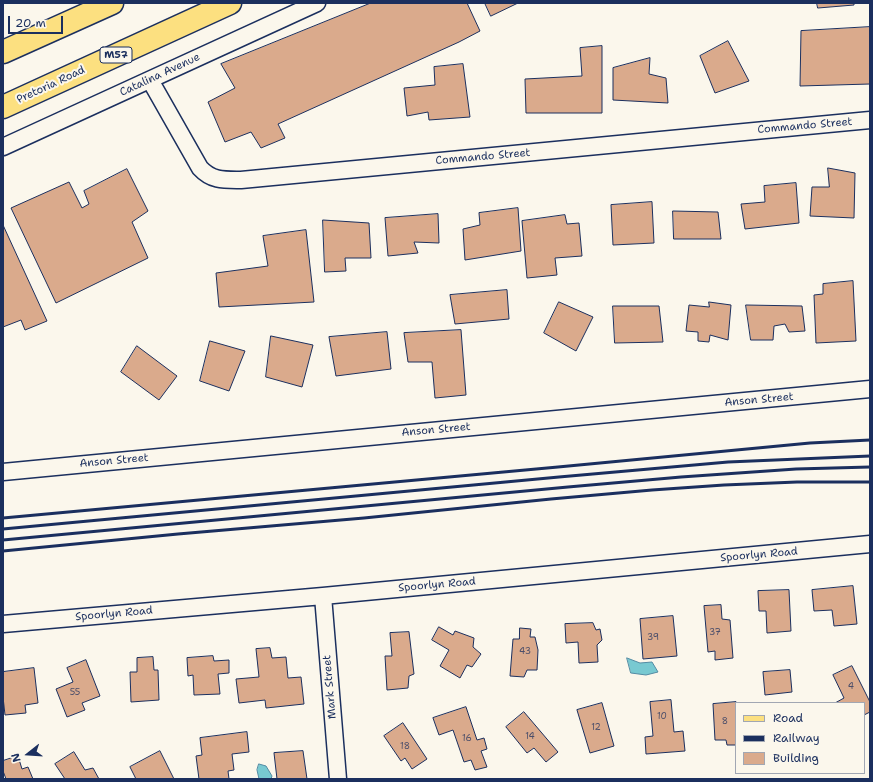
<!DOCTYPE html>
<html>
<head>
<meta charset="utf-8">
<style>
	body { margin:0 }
	#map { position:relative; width:873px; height:782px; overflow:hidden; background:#fbf7ec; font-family:"Shantell Sans",sans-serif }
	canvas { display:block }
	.frame { position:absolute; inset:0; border:4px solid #1b2f5e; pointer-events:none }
	.legend { position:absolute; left:735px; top:702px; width:130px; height:72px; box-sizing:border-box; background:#fbf7ec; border:1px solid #a1a7b3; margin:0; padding:5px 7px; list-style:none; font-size:12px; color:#1b2f5e }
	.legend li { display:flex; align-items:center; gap:8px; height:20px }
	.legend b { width:20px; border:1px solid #a1a7b3 }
	.north { position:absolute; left:8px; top:734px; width:40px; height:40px; -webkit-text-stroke:3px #fbf7ec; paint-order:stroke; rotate:253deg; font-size:11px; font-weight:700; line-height:16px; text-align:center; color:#1b2f5e }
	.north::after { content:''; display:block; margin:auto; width:14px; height:18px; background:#1b2f5e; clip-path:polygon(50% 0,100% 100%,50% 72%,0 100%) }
	.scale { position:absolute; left:8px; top:16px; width:55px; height:18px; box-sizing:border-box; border:2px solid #1b2f5e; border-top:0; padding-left:5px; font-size:12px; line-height:14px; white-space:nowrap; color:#1b2f5e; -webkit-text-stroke:3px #fbf7ec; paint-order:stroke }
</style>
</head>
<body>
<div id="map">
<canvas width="873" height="782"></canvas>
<div class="frame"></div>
<ul class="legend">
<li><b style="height:5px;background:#fce080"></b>Road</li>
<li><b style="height:5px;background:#1b2f5e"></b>Railway</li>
<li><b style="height:11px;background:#daaa8c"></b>Building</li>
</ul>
<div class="north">N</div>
<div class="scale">20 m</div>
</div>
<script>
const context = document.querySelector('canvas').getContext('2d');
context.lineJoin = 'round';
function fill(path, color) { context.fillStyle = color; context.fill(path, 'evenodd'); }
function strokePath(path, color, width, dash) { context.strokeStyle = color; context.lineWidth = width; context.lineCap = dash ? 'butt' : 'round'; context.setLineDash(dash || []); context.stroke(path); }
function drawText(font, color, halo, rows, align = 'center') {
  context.font = font + ' "Shantell Sans",sans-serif'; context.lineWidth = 4; context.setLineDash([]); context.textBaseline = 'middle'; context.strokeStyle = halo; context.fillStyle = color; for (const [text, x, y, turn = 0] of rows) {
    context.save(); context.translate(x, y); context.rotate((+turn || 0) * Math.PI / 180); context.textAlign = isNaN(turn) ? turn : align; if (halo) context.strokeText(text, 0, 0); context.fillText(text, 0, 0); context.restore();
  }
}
const water = new Path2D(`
	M 627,658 L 640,663 L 652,662 L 658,672 L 646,675 L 631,673 Z
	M 259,764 L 266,766 L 272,776 L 271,779 L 259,779 L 257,770 Z`);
const building = new Path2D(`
	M 371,3 L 467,3 L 480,31 L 459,42 L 278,124 L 285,138 L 261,148 L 251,132 L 225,142 L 208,102 L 235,88 L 221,64 Z
	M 485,3 L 518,3 L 491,16 Z
	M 817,3 L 854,3 L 854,5 L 818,8 Z
	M 870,27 L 870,84 L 800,86 L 801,31 Z
	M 728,41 L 749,81 L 715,93 L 700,56 Z
	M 602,46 L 602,113 L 526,113 L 525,79 L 582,76 L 580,48 Z
	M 650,58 L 649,74 L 666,78 L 668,103 L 613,100 L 613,68 Z
	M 463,64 L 470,117 L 429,120 L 428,112 L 407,116 L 404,88 L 435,85 L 434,67 Z
	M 828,168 L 855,173 L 854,218 L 810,216 L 812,187 L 829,187 Z
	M 127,169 L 148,211 L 132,222 L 148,258 L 56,303 L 11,208 L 69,182 L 82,208 L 89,204 L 84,191 Z
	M 796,183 L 799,223 L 745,229 L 741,204 L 765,202 L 764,186 Z
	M 652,202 L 654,243 L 613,245 L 611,205 Z
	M 518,208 L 521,251 L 465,260 L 463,229 L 480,225 L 479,213 Z
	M 673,211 L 718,212 L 721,239 L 674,239 Z
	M 438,214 L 439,243 L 414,242 L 418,253 L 388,256 L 385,218 Z
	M 565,215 L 567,224 L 579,223 L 582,256 L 555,258 L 557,275 L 527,278 L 522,221 Z
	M 323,220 L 369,223 L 371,258 L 345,258 L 346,271 L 325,272 Z
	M 3,225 L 47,321 L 25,330 L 21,320 L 3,327 Z
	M 306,230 L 314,302 L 219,307 L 216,273 L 268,266 L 263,236 Z
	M 853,281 L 856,341 L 816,343 L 814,295 L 823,294 L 823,284 Z
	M 507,290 L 509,319 L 455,324 L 450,295 Z
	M 559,302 L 593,317 L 576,351 L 544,333 Z
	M 709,302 L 731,305 L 728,340 L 710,335 L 709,342 L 698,341 L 698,332 L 686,331 L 689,305 L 709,307 Z
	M 746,305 L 802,306 L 805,331 L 789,332 L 785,324 L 774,326 L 773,340 L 751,340 Z
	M 613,306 L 659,306 L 663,342 L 615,343 Z
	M 461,330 L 466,395 L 435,398 L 432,362 L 408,362 L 404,333 Z
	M 387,332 L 391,369 L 336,376 L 329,337 Z
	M 271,336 L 313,345 L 302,387 L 266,377 Z
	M 210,341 L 245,351 L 229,391 L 200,381 Z
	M 137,346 L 177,376 L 159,400 L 121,372 Z
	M 853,586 L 857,624 L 834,626 L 832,610 L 814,611 L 812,590 Z
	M 789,590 L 791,631 L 767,633 L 766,611 L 759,611 L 758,591 Z
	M 721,605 L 722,619 L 730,620 L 733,658 L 715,660 L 715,651 L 708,652 L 704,606 Z
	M 673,616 L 677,656 L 643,659 L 640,619 Z
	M 593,623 L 596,630 L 600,629 L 602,640 L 597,645 L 598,662 L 579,663 L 578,642 L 566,643 L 565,624 Z
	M 439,627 L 453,635 L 455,631 L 474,638 L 473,647 L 481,654 L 472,667 L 467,665 L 460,678 L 440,666 L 449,650 L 432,640 Z
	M 520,628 L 531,629 L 530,637 L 535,637 L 538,650 L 537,670 L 527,670 L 524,677 L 510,676 L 513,639 L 519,639 Z
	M 409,632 L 414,674 L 409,676 L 408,688 L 387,690 L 385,656 L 392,656 L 390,633 Z
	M 270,648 L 272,658 L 286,657 L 288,678 L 301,677 L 304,704 L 266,708 L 265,700 L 239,703 L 236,679 L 259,677 L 256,649 Z
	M 213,656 L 214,661 L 229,660 L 229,673 L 218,674 L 220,694 L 194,695 L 193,675 L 188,676 L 187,658 Z
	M 153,657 L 154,670 L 158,670 L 159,700 L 131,702 L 130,672 L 137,672 L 137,658 Z
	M 86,660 L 100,696 L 82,703 L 85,710 L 67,717 L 56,689 L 73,682 L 67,668 Z
	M 852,666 L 870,702 L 870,712 L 864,715 L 864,703 L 835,703 L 844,698 L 833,675 Z
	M 34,668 L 38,703 L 25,705 L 26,713 L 5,715 L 3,697 L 3,672 Z
	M 790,670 L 792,692 L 765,695 L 763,672 Z
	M 671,700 L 674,732 L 683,731 L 685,751 L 646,754 L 645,737 L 653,736 L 650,702 Z
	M 736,702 L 736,745 L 727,745 L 726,740 L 715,740 L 713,704 Z
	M 602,703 L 614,746 L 590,753 L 577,710 Z
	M 466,707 L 477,740 L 484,738 L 487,749 L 481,751 L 487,767 L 475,770 L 471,760 L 464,762 L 453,730 L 439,735 L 433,718 Z
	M 524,712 L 558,752 L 546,762 L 534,748 L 527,753 L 506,727 Z
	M 403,723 L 427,759 L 412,769 L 405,758 L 401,761 L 384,736 Z
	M 247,732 L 249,752 L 232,754 L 234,770 L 228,771 L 229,779 L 199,779 L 196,756 L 202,755 L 200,738 Z
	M 160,751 L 174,779 L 136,779 L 130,767 Z
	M 303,751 L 307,779 L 277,779 L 274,753 Z
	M 74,752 L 85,770 L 93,768 L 99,779 L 65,779 L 55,764 Z
	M 18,756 L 22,769 L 28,767 L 33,779 L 6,779 L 3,771 L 3,761 Z`);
const street = new Path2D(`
	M 150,80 L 200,168 C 212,181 224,180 241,180 L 870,120
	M 3,147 L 317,3
	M 3,472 L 870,389
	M 323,596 L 338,779
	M 3,624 L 323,596 L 870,544`);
const primary = new Path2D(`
	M 3,52 L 112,3
	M 3,107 L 230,3`);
const rail = new Path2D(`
	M 3,518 L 558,467 L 810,443 L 870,440
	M 3,529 L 559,477 L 728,462 L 870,456
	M 3,540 L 568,487 L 681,477 L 796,469 L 870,467
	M 3,551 L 178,534 L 364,518 L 551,499 L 652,490 L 724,485 L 797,482 L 870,482`);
const numberNames = [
	["37",715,633],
	["39",653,638],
	["43",525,652],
	["4",851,687],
	["55",75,693],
	["10",662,717],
	["8",725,722],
	["12",596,728],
	["14",530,737],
	["16",467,739],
	["18",405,747]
];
const shields = [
	[116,55,32]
];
const shieldNames = [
	["M57",116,55]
];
const streetNames = [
	["Catalina Avenue",160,75,-25],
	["Pretoria Road",51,85,-25],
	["Commando Street",805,126,-5],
	["Commando Street",483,157,-5],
	["Anson Street",759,400,-5],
	["Anson Street",436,430,-5],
	["Anson Street",114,461,-5],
	["Spoorlyn Road",759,555,-5],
	["Spoorlyn Road",437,585,-5],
	["Spoorlyn Road",114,614,-5],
	["Mark Street",330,687,-95]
];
fill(water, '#78c9d1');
strokePath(water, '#538ba3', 1);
fill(building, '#daaa8c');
strokePath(building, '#1b2f5e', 1);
strokePath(street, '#1b2f5e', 19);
strokePath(primary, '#1b2f5e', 25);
strokePath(street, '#fbf7ec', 16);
strokePath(primary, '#fce080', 22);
strokePath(rail, '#1b2f5e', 3);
drawText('9px', '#4b4e6a', null, numberNames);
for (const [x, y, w] of shields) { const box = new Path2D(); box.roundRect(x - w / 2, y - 8, w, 16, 3); context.fillStyle = '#fbf7ec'; context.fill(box); strokePath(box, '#1b2f5e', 1); }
drawText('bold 10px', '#1b2f5e', null, shieldNames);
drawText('11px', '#1b2f5e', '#fbf7ec', streetNames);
</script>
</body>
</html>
